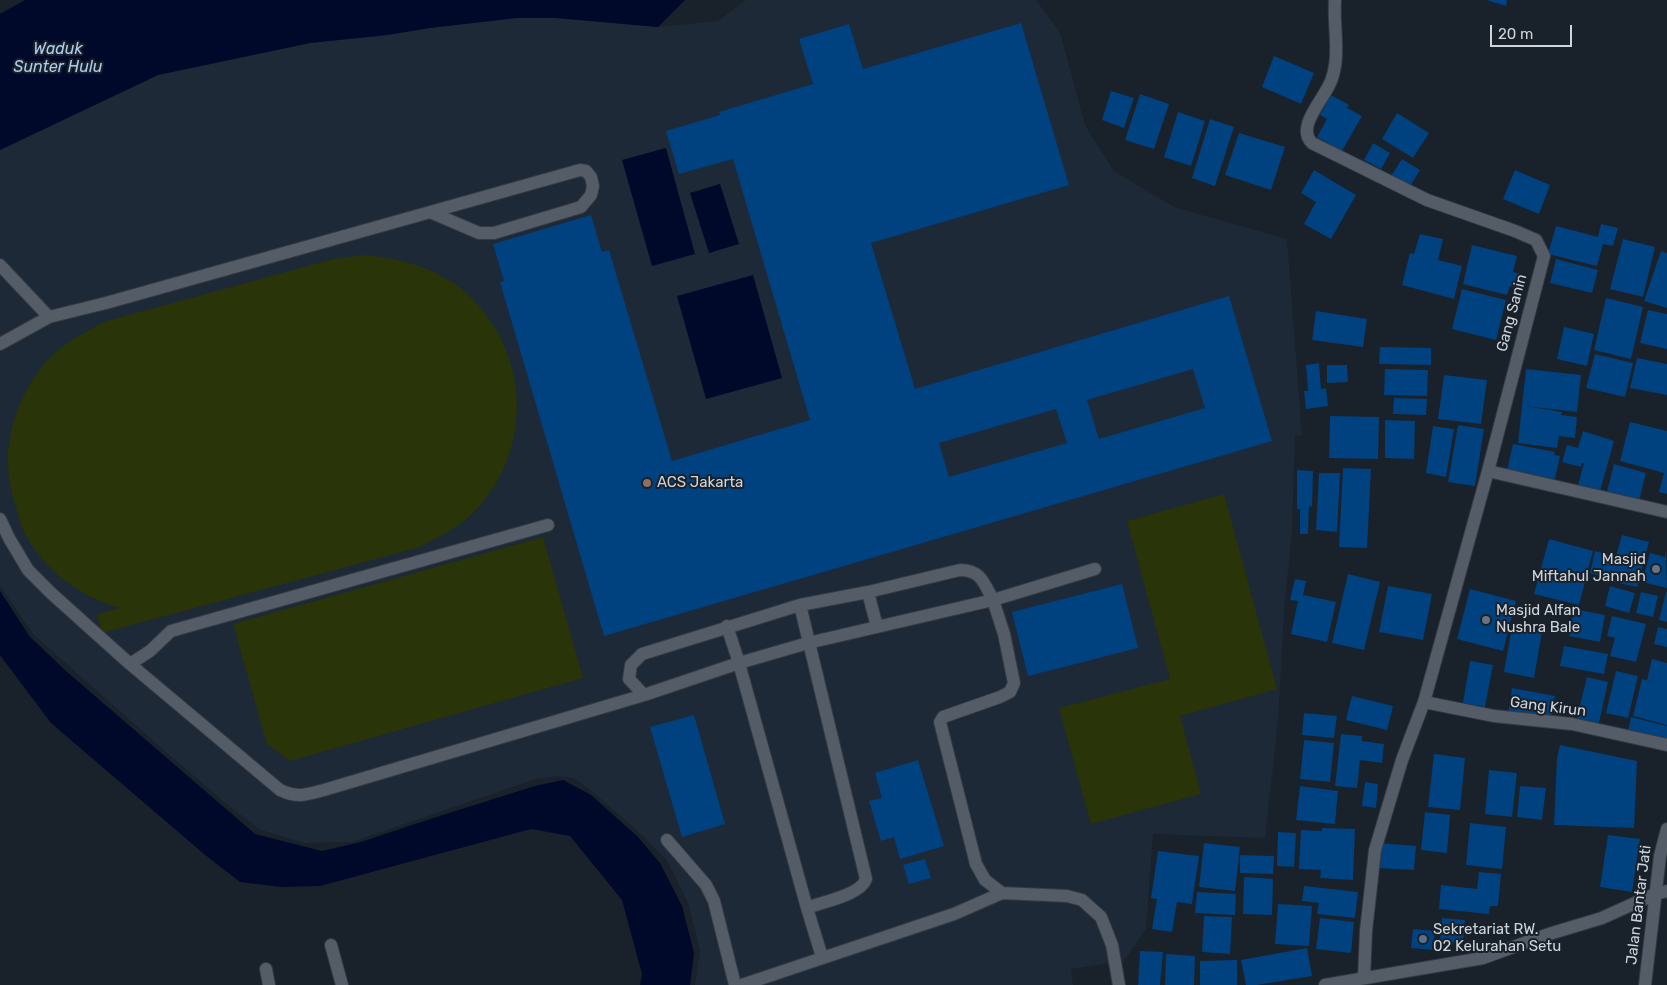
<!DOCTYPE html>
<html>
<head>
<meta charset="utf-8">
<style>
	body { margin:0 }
	#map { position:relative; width:1667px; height:985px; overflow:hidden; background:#19212a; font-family:Rubik,sans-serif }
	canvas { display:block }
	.scale { position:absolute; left:1490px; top:25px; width:82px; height:22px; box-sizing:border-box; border:2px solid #cfd4da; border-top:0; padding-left:6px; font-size:15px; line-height:18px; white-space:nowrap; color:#cfd4da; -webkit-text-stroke:4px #19212a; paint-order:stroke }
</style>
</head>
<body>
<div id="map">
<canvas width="1667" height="985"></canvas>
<div class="scale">20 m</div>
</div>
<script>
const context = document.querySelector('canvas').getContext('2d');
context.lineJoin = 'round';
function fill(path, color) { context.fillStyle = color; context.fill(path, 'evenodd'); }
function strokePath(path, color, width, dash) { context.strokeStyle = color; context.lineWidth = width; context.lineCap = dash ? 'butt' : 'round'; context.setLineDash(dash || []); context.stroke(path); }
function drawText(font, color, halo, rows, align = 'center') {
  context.font = font + ' Rubik,sans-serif'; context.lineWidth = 4; context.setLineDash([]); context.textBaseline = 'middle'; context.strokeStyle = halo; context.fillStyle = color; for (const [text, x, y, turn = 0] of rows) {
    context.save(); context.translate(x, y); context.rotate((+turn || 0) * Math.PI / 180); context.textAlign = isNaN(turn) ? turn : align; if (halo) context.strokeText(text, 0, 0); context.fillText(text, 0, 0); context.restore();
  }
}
const built = new Path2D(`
	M 746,0 L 1036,0 L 1060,32 L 1085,125 L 1114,171 L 1174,207 L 1287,239 L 1302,435 L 1295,436 L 1292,532 L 1284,610 L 1278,723 L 1265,838 L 1153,834 L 1146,929 L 1124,961 L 1071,969 L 1073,985 L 695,985 L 700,950 L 688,903 L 666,859 L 640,833 L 593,792 L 574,778 L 558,776 L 536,779 L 352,842 L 304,843 L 261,830 L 228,805 L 166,752 L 33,634 L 0,586 L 0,150 L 158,75 L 310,43 L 387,35 L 430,28 L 516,18 L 556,18 L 658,27 L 718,21 Z`);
const green = new Path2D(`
	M 365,255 C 401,259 424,264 455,284 C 468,293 480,306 489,319 C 531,378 525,460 474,512 C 459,527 439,537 420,547 L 102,633 L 97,614 L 120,608 C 80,597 43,569 24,532 C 21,526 20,520 18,514 C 12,497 8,479 8,462 C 7,427 24,386 47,361 C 64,342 85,332 107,321 L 333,259 Z
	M 1224,494 L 1277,689 L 1180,716 L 1201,794 L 1091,824 L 1059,708 L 1170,679 L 1127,521 Z
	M 543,537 L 583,678 L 290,761 L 267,744 L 233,624 Z`);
const water = new Path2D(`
	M 25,0 L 685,0 L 658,27 L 556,18 L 516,18 L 430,28 L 387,35 L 310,43 L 158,75 L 0,150 L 0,14 Z
	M 666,148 L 695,254 L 652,266 L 622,160 Z
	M 720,184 L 739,244 L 709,253 L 690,193 Z
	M 753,275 L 782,378 L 706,399 L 677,296 Z
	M 0,591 L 30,637 L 66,671 L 255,834 L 322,851 L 361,842 L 424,821 L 535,786 L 563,780 L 591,795 L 638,837 L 660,863 L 682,906 L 694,953 L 690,985 L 640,985 L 642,974 L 622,900 L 570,836 L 531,829 L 320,886 L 281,887 L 240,882 L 204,854 L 51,723 L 0,655 Z`);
const building = new Path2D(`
	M 1486,0 L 1507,0 L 1506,6 Z
	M 1021,23 L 1069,185 L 871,243 L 915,389 L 1229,296 L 1272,441 L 604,636 L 500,282 L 504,281 L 493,244 L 591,215 L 602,252 L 609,250 L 672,461 L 810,420 L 733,159 L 679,174 L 666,131 L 720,115 L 719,112 L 813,84 L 799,39 L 849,24 L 863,69 ZM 1193,369 L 1205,408 L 1099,439 L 1087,400 ZM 1056,409 L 1067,443 L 949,477 L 939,443 Z
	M 1274,56 L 1314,73 L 1301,104 L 1262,87 Z
	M 1111,91 L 1134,98 L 1124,128 L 1102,120 Z
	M 1140,94 L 1169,104 L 1154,149 L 1125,140 Z
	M 1331,95 L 1349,105 L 1347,108 L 1362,116 L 1342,151 L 1317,137 L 1327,119 L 1320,115 Z
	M 1178,112 L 1205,121 L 1191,166 L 1164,157 Z
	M 1397,113 L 1429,133 L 1413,158 L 1382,139 Z
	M 1210,119 L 1234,127 L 1215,186 L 1192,178 Z
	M 1239,133 L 1285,147 L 1271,190 L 1225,175 Z
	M 1373,143 L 1390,153 L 1381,169 L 1364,160 Z
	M 1402,159 L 1420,170 L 1409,188 L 1391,176 Z
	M 1314,170 L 1356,195 L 1331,239 L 1304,224 L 1316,202 L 1301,193 Z
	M 1515,170 L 1550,185 L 1539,214 L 1503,199 Z
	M 1601,224 L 1618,228 L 1613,246 L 1603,244 L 1597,266 L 1548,254 L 1556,226 L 1598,237 Z
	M 1420,234 L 1443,239 L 1438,260 L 1462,266 L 1454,299 L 1402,285 L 1410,253 L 1414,254 Z
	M 1623,239 L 1655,247 L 1643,297 L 1610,289 Z
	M 1472,245 L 1517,256 L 1513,272 L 1521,274 L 1518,288 L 1510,286 L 1507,295 L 1463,284 Z
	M 1661,251 L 1667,253 L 1667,308 L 1644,301 Z
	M 1556,259 L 1598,270 L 1592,293 L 1550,283 Z
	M 1462,289 L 1506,300 L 1496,340 L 1452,329 Z
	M 1606,298 L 1643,307 L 1631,359 L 1594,350 Z
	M 1648,310 L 1667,314 L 1667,349 L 1640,343 Z
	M 1316,311 L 1367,319 L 1363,347 L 1312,340 Z
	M 1564,327 L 1594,334 L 1587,366 L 1557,359 Z
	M 1380,347 L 1431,348 L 1431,365 L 1379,364 Z
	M 1595,354 L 1633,363 L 1625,397 L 1586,388 Z
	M 1637,358 L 1667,364 L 1667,395 L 1630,388 Z
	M 1319,363 L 1321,389 L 1326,388 L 1328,406 L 1306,409 L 1304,391 L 1308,391 L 1306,365 Z
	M 1327,365 L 1347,365 L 1348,382 L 1327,383 Z
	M 1385,369 L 1428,370 L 1427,396 L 1384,395 Z
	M 1526,369 L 1581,375 L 1577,412 L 1525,406 L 1562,412 L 1561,415 L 1577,417 L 1575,438 L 1559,436 L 1557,448 L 1518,443 Z
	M 1444,375 L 1487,380 L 1481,424 L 1438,419 Z
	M 1394,398 L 1427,399 L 1426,415 L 1393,414 Z
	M 1330,416 L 1379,417 L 1378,459 L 1329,458 Z
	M 1385,420 L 1415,421 L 1414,459 L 1385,458 Z
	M 1630,422 L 1667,431 L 1667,494 L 1659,492 L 1664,473 L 1620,461 Z
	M 1458,425 L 1484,429 L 1475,486 L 1448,482 Z
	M 1433,426 L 1454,429 L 1446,477 L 1426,473 Z
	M 1583,431 L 1614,441 L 1599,495 L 1577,489 L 1584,463 L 1582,463 L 1581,467 L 1562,462 L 1567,445 L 1578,448 Z
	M 1513,444 L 1555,452 L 1554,455 L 1560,456 L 1555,479 L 1549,478 L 1548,483 L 1506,475 Z
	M 1614,464 L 1646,473 L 1639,501 L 1607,492 Z
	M 1343,468 L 1371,469 L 1367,548 L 1339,547 Z
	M 1297,470 L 1313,471 L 1312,507 L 1309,506 L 1308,534 L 1300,534 L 1300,509 L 1297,509 Z
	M 1319,473 L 1340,473 L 1337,532 L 1316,530 Z
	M 1622,535 L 1649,542 L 1637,587 L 1609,581 L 1610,579 L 1590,573 L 1595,551 L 1616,556 Z
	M 1549,539 L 1593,551 L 1579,605 L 1534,594 Z
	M 1666,550 L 1667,588 L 1642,582 L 1650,553 L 1665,557 Z
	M 1348,574 L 1380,582 L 1364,650 L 1332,643 Z
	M 1295,579 L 1306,581 L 1303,595 L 1336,602 L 1327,642 L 1291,634 L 1298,601 L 1290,600 Z
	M 1122,584 L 1138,648 L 1028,676 L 1012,612 Z
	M 1388,586 L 1432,594 L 1423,640 L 1379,632 Z
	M 1610,586 L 1635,593 L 1629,613 L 1605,606 Z
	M 1470,589 L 1516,601 L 1503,651 L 1457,639 Z
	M 1641,592 L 1658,596 L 1653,617 L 1636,613 Z
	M 1666,592 L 1667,592 L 1667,622 L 1659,620 Z
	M 1574,609 L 1605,615 L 1600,642 L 1569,636 Z
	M 1612,616 L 1646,624 L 1636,662 L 1610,656 L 1615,638 L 1607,636 Z
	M 1512,627 L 1542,632 L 1534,678 L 1504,672 Z
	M 1658,627 L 1667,629 L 1667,647 L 1654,644 Z
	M 1564,646 L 1608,654 L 1604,674 L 1560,666 Z
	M 1652,659 L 1667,663 L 1667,685 L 1647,680 Z
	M 1470,661 L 1493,665 L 1485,707 L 1463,703 Z
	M 1616,671 L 1638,676 L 1628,718 L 1606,713 Z
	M 1587,677 L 1608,682 L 1598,727 L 1576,722 Z
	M 1642,679 L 1667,685 L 1667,725 L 1633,716 Z
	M 1512,688 L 1555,696 L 1550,722 L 1508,714 Z
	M 1352,696 L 1393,706 L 1387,730 L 1346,720 Z
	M 1304,713 L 1337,716 L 1334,738 L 1302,735 Z
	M 694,715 L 725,824 L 682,837 L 650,727 Z
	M 1631,717 L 1667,726 L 1667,740 L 1628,731 Z
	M 1341,734 L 1362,736 L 1362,741 L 1384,744 L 1382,763 L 1360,760 L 1357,788 L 1335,786 Z
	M 1304,740 L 1334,743 L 1330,782 L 1300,779 Z
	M 1560,745 L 1637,761 L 1634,828 L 1554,825 L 1557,758 Z
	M 1434,754 L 1465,758 L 1460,810 L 1428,807 Z
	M 918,760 L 944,846 L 900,859 L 894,837 L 881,841 L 869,801 L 882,798 L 875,773 Z
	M 1489,770 L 1517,773 L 1512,817 L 1485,814 Z
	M 1365,782 L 1378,784 L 1376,808 L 1362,806 Z
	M 1300,786 L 1338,791 L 1335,824 L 1296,820 Z
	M 1520,786 L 1546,788 L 1542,820 L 1517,817 Z
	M 1425,812 L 1450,815 L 1447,853 L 1421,850 Z
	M 1470,823 L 1506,827 L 1502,869 L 1466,865 Z
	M 1322,828 L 1355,829 L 1353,880 L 1320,878 L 1321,870 L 1299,869 L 1301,830 L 1322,831 Z
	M 1278,832 L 1296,833 L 1294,867 L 1277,866 Z
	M 1608,835 L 1640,839 L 1632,892 L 1600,887 Z
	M 1204,843 L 1240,847 L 1235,891 L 1199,887 Z
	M 1379,843 L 1416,846 L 1414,870 L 1377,868 Z
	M 1158,851 L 1199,856 L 1192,904 L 1177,902 L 1172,932 L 1152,929 L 1157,899 L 1151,898 Z
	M 1240,855 L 1274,856 L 1273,874 L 1240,873 Z
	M 925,859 L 931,878 L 909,884 L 903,865 Z
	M 1479,872 L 1501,874 L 1498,906 L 1490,906 L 1489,914 L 1439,909 L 1441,885 L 1477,889 Z
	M 1244,877 L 1273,879 L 1272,915 L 1243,914 Z
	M 1304,886 L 1358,892 L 1355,918 L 1317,914 L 1319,903 L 1302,901 Z
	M 1197,892 L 1236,894 L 1235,915 L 1195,913 Z
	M 1278,904 L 1312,906 L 1309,946 L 1275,944 Z
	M 1204,916 L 1232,917 L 1230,954 L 1202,952 Z
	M 1320,918 L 1354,922 L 1351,953 L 1316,949 Z
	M 1442,918 L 1465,920 L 1463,944 L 1440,941 Z
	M 1413,929 L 1435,931 L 1433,950 L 1411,948 Z
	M 1307,948 L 1312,976 L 1257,985 L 1246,985 L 1241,960 Z
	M 1140,951 L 1163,952 L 1160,985 L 1138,985 Z
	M 1166,954 L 1195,956 L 1194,985 L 1165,985 Z
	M 1237,960 L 1237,985 L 1200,985 L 1200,961 Z`);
const service = new Path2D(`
	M 0,265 L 49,317
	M 0,344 L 49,317 L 106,303 L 580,170 L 586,171 L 591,177 L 593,186 L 591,195 L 581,207 L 494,233 L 479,233 L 430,212
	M 0,519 L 9,538 L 28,570 L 51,593 L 130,664 L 280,790 C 297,798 306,795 324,790 L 644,695 L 739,663 L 808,643 L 993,600 L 1004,634 L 1014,683 L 1010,692 L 1000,697 L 943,717 L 940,722 L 976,864 L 985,880 L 1002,893 L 1067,896 L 1082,900 L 1101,917 L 1112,945 L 1119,985
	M 868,592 L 877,627
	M 800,605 L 866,879 C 861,895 822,902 807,908 L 822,957
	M 727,626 L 739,663 L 807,908
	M 130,664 L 150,651 L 171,631 L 548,525
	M 644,695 L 629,679 L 631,665 L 642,654 L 800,605 L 868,592 L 960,570 C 981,570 984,583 993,600 L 1095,569
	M 667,840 L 706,885 L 714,901 L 735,985
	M 331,945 L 342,985
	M 266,969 L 269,985
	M 742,985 L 954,914 L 1002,893`);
const minor = new Path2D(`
	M 1335,0 C 1333,27 1341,56 1331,81 C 1325,98 1295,127 1312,143 L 1427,200 L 1515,231 L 1536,240 L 1544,256 L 1488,471 L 1667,512
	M 1424,702 L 1494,716 L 1572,724 L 1667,745
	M 1364,978 L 1366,931 L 1375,850 L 1402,760 L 1424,702 L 1488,471
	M 1325,985 L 1483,958 L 1549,934 L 1602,918 L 1655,894 L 1667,891`);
const tertiary = new Path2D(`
	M 1645,985 L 1660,856 L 1667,829`);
const markers = [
	[647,483,5,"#8d6e63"],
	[1656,569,5,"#6b7280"],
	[1486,620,5,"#6b7280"],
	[1423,939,5,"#5c6f8a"]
];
const streetNames = [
	["Gang Sanin",1512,313,-75],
	["Gang Kirun",1548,707,7],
	["Jalan Bantar Jati",1639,905,-83]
];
const poiNames = [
	["ACS Jakarta",657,483],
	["Masjid",1646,560,"right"],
	["Miftahul Jannah",1646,577,"right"],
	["Masjid Alfan",1496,611],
	["Nushra Bale",1496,628],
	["Sekretariat RW.",1433,930],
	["02 Kelurahan Setu",1433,947]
];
const waterNames = [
	["Waduk",58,49],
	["Sunter Hulu",58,67]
];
fill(built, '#1d2937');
fill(green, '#293408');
fill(water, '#000929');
fill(building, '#00417f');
strokePath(service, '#353a42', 14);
strokePath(minor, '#353a42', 14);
strokePath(tertiary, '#353a42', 14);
strokePath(service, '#535c67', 12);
strokePath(minor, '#535c67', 12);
strokePath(tertiary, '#535c67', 12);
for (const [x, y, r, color] of markers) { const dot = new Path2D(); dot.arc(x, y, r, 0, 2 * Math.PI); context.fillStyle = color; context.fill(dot); strokePath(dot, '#19212a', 2); }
drawText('15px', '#cfd4da', '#19212a', streetNames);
drawText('15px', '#cfd4da', '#19212a', poiNames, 'left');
drawText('italic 16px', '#aecbef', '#19212a', waterNames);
</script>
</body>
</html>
